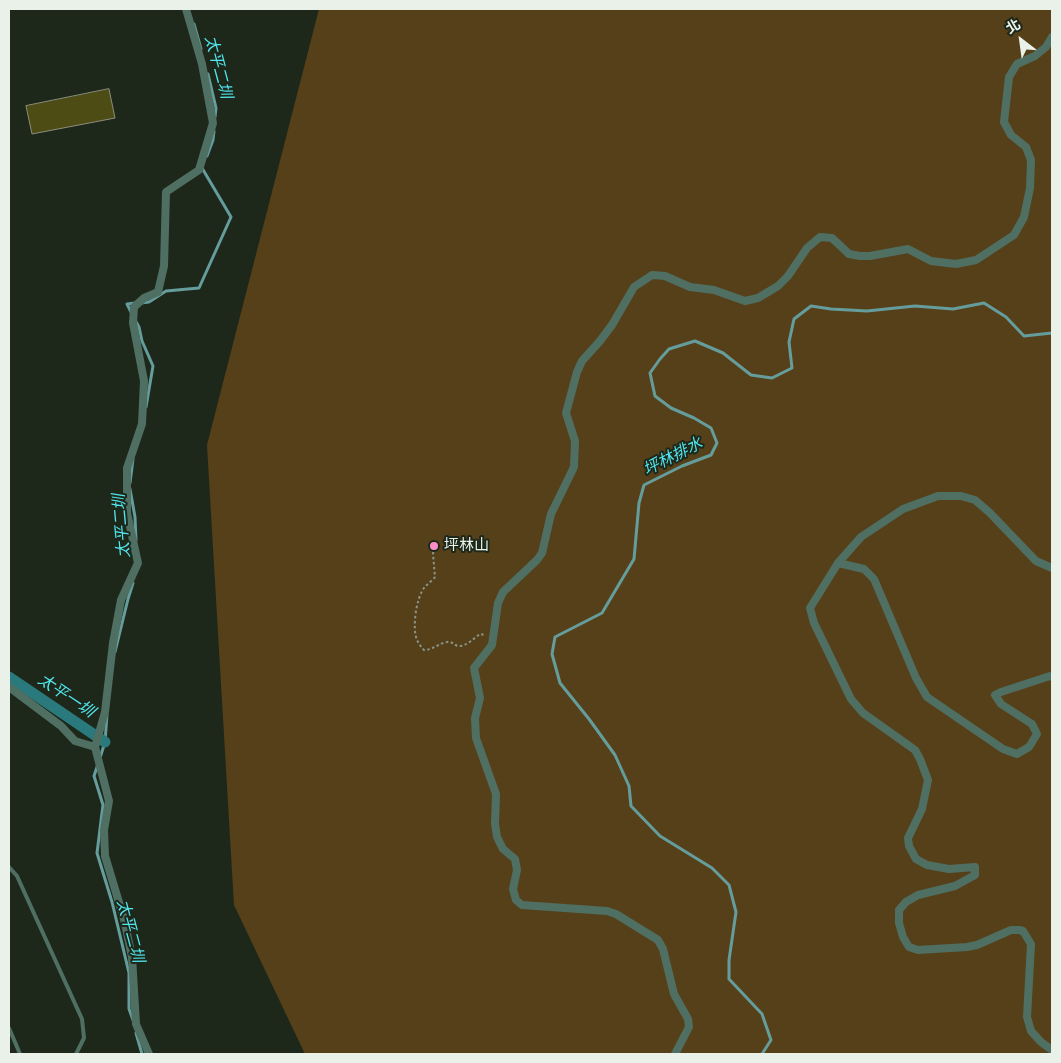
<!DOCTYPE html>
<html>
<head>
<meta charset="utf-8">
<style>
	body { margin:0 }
	#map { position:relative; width:1061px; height:1063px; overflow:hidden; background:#1d281b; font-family:Karla,"Noto Sans TC",sans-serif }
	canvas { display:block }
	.frame { position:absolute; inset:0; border:10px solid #eaf1e8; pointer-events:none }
	.north { position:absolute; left:996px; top:15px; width:50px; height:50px; -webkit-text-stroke:4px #1d281b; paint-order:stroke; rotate:330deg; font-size:14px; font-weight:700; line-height:20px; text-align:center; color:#eaf1e8 }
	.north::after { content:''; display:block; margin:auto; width:18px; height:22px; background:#eaf1e8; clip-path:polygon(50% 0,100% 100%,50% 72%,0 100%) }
</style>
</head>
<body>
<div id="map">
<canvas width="1061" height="1063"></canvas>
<div class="frame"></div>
<div class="north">北</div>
</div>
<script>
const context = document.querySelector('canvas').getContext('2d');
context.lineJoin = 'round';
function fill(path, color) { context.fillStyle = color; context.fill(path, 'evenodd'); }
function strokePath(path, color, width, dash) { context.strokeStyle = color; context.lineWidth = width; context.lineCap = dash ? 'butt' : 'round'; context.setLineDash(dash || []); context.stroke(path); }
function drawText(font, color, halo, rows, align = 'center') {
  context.font = font + ' Karla,"Noto Sans TC",sans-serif'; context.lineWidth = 4; context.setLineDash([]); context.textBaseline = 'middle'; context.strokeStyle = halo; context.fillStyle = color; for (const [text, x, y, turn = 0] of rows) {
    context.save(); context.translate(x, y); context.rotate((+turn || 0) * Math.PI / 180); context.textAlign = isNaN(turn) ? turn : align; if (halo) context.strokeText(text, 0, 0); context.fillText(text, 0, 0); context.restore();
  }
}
const green = new Path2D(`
	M 319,9 L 1052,9 L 1052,1054 L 305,1054 L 234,905 L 207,445 Z`);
const stream = new Path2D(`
	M 194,24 L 201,49
	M 208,74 L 216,108 L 215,117
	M 207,156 L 213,140 L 214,131
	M 141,303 L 149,302 L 166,291 L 199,288 L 231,217 L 202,168
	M 131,312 L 127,304 L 135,303
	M 135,320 L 139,327 L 142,341 L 153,366 L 146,407
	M 130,483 L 133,459
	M 130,489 L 135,517 L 136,540
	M 115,652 L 128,599 L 133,583
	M 100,758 L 105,742 L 107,715
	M 98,764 L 94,776 L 103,805 L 97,853 L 112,902 L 129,973 L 129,1009 L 133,1020
	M 136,1033 L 142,1054
	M 762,1054 L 771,1040 L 762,1014 L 729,979 L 729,960 L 736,912 L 729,885 L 712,868 L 660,836 L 631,806 L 629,786 L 615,755 L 589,719 L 560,683 L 552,654 L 555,637 L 602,613 L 634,559 L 639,503 L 644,485 L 682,466 L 711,455 L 717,443 L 711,428 L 694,418 L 671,408 L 655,396 L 650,373 L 660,359 L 669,349 L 695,341 L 723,353 L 751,375 L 772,378 L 792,368 L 789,342 L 794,319 L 811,306 L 831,309 L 867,311 L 915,306 L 953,309 L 984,303 L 1006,317 L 1024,336 L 1052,333`);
const canal = new Path2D(`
	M 9,677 L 105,742`);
const building = new Path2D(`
	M 109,89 L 115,118 L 32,134 L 26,106 Z`);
const path = new Path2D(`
	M 434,547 L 433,554 L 435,577 C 432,581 427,584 424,588 C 416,599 412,628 417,640 C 419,644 421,647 424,650 C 433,650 439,643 447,642 C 452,641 454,645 458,646 C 466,647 474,638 480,634 L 485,635`);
const service = new Path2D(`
	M 9,867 L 17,876 L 82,1019 L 84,1038 L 76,1054
	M 9,1028 L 20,1054`);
const minor = new Path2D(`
	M 838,563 L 864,569 L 874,579 L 916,678 L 927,697 L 1003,749 L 1017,754 L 1029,747 L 1037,734 L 1032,724 L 1001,704 L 995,695 L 1001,692 L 1050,676 L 1052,677
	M 1052,568 L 1036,561 L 990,513 L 975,500 L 961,496 L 938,496 L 903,509 L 861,537 L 838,563 L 810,608 L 814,623 L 851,699 L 863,713 L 915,750 L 920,759 L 928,780 L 922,809 L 908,838 L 909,846 L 916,859 L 927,865 L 949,869 L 975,867 L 975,875 L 955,886 L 918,895 L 906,902 L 899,910 L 899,923 L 903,937 L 909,947 L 918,950 L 967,947 L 977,945 L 1011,930 L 1019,930 L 1023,931 L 1031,944 L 1027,1017 L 1031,1031 L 1041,1042 L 1052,1050
	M 9,687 L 61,726 L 75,741 L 95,747
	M 95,747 L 105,712 L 113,643 L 121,600 L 138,563 L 127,513 L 127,468 L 142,424 L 144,381 L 133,323 L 134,307 L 144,298 L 158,292 L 164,266 L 166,192 L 199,170 L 213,123 L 202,64 L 186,9
	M 95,747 L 109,801 L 104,830 L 105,856 L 124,919 L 132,957 L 136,1024 L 149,1054
	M 675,1054 L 689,1027 L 688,1019 L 674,994 L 663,949 L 658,940 L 616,914 L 607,911 L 522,905 L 516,900 L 513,889 L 517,870 L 515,859 L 503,849 L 497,837 L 495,824 L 496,794 L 476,738 L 475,718 L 480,698 L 474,668 L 492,645 L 498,603 L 503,592 L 537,560 L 542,553 L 551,514 L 574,467 L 575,441 L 566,413 L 577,372 L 582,361 L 600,341 L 612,325 L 634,287 L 652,275 L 665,276 L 690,287 L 714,290 L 745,301 L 758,298 L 778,286 L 788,276 L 807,248 L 820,237 L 832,238 L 849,254 L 860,256 L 870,256 L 908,249 L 931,261 L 956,264 L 976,260 L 1014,235 L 1024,217 L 1030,188 L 1031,160 L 1026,147 L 1011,135 L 1004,122 L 1009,77 L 1017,64 L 1035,56 L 1046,47 L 1052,37`);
const markers = [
	[434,546,5,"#fa8fc8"]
];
const poiNames = [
	["坪林山",444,546]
];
const waterNames = [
	["太平二圳",218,67,75],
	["坪林排水",673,457,-27],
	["太平二圳",122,526,-95],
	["太平一圳",66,696,34],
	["太平二圳",130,931,75]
];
fill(green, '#564019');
strokePath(stream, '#649d9c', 3);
strokePath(canal, '#2a797c', 11);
fill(building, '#4d4c15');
strokePath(building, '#8d8e7a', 1);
strokePath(path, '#8b9489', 2, [2.5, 2.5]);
strokePath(service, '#4f6f63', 4);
strokePath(minor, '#4f6f63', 8);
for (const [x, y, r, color] of markers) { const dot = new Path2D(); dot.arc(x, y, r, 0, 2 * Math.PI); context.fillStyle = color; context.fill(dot); strokePath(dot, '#1d281b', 2); }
drawText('15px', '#eaf1e8', '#1d281b', poiNames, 'left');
drawText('italic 16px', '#51e5ec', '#1d281b', waterNames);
</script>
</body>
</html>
